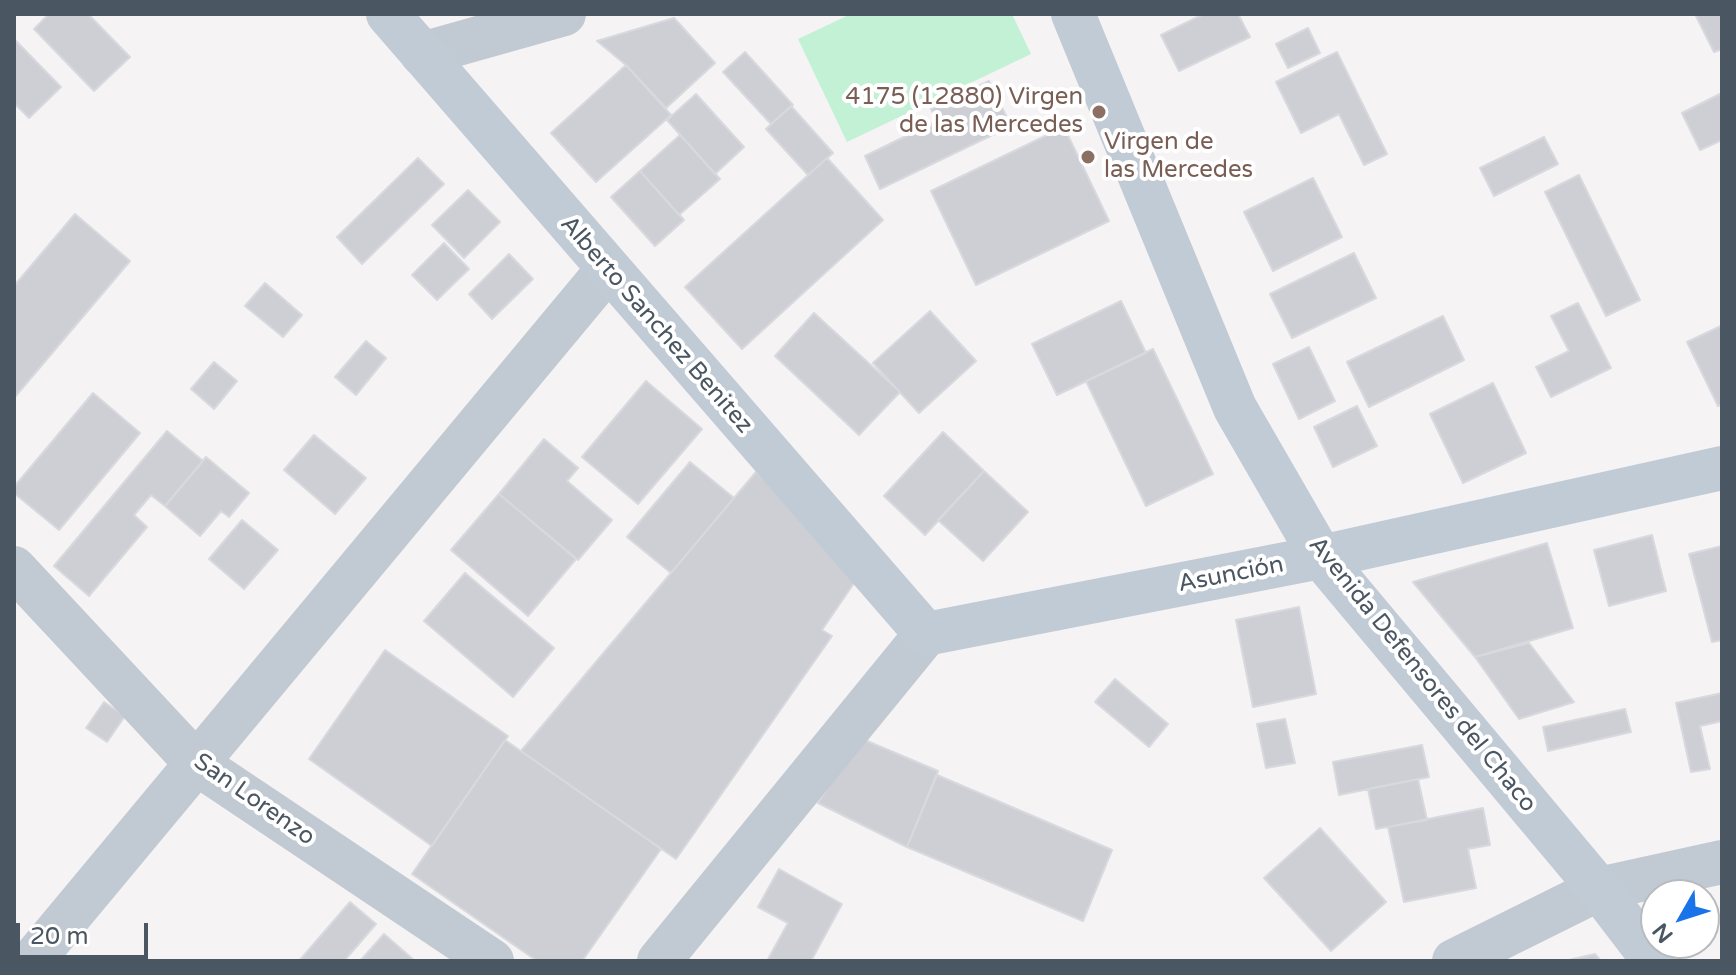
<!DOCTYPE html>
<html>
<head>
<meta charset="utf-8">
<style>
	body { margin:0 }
	#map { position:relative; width:1736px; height:975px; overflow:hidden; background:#f5f3f3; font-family:"Varela Round",sans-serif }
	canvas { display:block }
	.frame { position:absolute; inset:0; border:16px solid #4a5661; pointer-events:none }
	.north { position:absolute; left:1640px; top:879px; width:80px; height:80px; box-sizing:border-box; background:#fff; border:2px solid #b7bbc0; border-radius:50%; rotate:231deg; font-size:22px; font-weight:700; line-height:32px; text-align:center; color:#4a5661 }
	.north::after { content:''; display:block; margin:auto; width:28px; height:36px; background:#1a73e8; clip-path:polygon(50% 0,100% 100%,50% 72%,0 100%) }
	.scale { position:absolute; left:16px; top:923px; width:132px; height:36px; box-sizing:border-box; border:4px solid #4a5661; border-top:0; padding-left:10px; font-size:24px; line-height:28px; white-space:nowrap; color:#4a5661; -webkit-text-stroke:6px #fff; paint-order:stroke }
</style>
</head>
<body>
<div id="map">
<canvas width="1736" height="975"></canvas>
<div class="frame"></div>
<div class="north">N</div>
<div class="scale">20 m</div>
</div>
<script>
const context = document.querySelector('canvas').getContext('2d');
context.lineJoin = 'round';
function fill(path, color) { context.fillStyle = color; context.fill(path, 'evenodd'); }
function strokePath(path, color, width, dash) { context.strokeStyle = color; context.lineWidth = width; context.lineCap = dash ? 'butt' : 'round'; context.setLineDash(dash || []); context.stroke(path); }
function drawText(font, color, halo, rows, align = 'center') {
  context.font = font + ' "Varela Round",sans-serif'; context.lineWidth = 8; context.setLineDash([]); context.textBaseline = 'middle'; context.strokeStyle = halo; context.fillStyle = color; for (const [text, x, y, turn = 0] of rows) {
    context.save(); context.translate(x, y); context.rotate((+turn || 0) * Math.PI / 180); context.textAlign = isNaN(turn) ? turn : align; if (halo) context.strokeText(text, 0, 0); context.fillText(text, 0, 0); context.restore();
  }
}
const green = new Path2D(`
	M 851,14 L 1012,14 L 1031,54 L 847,142 L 798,39 Z`);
const building = new Path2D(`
	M 49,14 L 88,14 L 130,57 L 94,91 L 34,29 Z
	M 1204,14 L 1238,14 L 1250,37 L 1179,71 L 1161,35 Z
	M 1695,14 L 1722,14 L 1722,49 L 1714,52 Z
	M 674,18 L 715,63 L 666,108 L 626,65 L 597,41 Z
	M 1308,28 L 1320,53 L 1288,68 L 1276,44 Z
	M 14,39 L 61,87 L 29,118 L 14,103 Z
	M 745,52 L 793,105 L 771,124 L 723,72 Z
	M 1337,52 L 1387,154 L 1364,165 L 1339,114 L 1301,133 L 1276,82 Z
	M 626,65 L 671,115 L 596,182 L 551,133 Z
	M 989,81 L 1011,126 L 880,189 L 865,156 L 937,121 L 931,109 Z
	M 1722,93 L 1722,140 L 1700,150 L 1682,113 Z
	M 696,94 L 744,147 L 715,174 L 667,120 Z
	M 791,106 L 833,153 L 808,175 L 766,129 Z
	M 1064,127 L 1109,221 L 976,285 L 931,191 Z
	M 680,135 L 720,179 L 679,215 L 640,171 Z
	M 1544,137 L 1558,164 L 1494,196 L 1480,168 Z
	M 418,158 L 444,184 L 362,264 L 337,237 Z
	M 827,158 L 883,220 L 742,349 L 685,287 Z
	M 640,171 L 684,220 L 655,246 L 611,197 Z
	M 1579,175 L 1640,300 L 1606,316 L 1545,192 Z
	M 1313,178 L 1342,237 L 1273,271 L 1244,212 Z
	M 468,190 L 500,222 L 464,258 L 432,225 Z
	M 75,214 L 130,261 L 14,398 L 14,286 Z
	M 444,243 L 469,269 L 437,300 L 412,275 Z
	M 1354,253 L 1376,298 L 1292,338 L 1270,294 Z
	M 509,254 L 533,279 L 492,319 L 469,294 Z
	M 265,283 L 302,315 L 283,337 L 245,306 Z
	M 1121,301 L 1146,353 L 1057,395 L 1032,344 Z
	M 1578,303 L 1611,368 L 1551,397 L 1536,367 L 1569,351 L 1551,316 Z
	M 930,311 L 976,361 L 919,413 L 873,363 Z
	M 814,313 L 900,392 L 859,435 L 775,356 Z
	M 1443,316 L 1464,360 L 1369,407 L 1347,362 Z
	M 1721,326 L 1722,404 L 1718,406 L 1687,342 Z
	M 366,341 L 386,358 L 356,395 L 335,377 Z
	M 1309,347 L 1335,401 L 1299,419 L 1273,364 Z
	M 1153,349 L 1213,474 L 1146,506 L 1086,381 Z
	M 214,362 L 237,381 L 214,409 L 191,389 Z
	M 646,381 L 702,429 L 638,504 L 582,457 Z
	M 1493,383 L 1526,453 L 1463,483 L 1430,414 Z
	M 93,393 L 140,433 L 59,530 L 14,493 L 14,487 Z
	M 1357,406 L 1377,446 L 1333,467 L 1314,427 Z
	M 167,431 L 203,461 L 165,506 L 151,495 L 134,515 L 147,527 L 89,596 L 54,566 Z
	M 943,432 L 984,471 L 925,535 L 884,496 Z
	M 314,435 L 366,478 L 335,514 L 284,470 Z
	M 544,439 L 578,468 L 567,481 L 612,520 L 578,560 L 499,494 Z
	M 206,457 L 249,493 L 229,517 L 221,511 L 200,536 L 165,506 Z
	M 690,462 L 734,498 L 671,573 L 627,537 Z
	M 984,471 L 1028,512 L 983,561 L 938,520 Z
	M 756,472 L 863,570 L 822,630 L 832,636 L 676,859 L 521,751 Z
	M 499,494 L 576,559 L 528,616 L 451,550 Z
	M 242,520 L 278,550 L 244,589 L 209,559 Z
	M 1652,535 L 1666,591 L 1609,606 L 1594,550 Z
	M 1547,543 L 1573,628 L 1475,657 L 1413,582 Z
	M 1722,546 L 1722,640 L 1712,642 L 1689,554 Z
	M 465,573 L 554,648 L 513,697 L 424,621 Z
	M 1299,607 L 1316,694 L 1253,707 L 1236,620 Z
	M 1529,643 L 1574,702 L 1519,719 L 1475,657 Z
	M 385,650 L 508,736 L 432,846 L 309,759 Z
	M 1115,679 L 1168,724 L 1149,747 L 1095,702 Z
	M 1722,693 L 1722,721 L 1700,726 L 1710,769 L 1691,772 L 1676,703 Z
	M 104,702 L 125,716 L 107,742 L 86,728 Z
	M 1625,709 L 1631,732 L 1548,751 L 1543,727 Z
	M 1285,719 L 1295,763 L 1266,768 L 1257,724 Z
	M 860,738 L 938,771 L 907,847 L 818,803 Z
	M 505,740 L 661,849 L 582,961 L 537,961 L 412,874 Z
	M 1422,745 L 1429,777 L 1339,795 L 1333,762 Z
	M 937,775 L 1112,850 L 1083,921 L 907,847 Z
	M 1418,779 L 1427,820 L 1376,829 L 1368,789 Z
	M 1483,808 L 1490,845 L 1468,849 L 1476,888 L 1404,902 L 1388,827 Z
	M 1320,828 L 1386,902 L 1331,951 L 1264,878 Z
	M 779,869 L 842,904 L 811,961 L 767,961 L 788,923 L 758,907 Z
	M 350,902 L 376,924 L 344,961 L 299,961 Z
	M 384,934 L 415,961 L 360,961 Z
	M 1595,954 L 1601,961 L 1567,961 L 1573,959 Z`);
const street = new Path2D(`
	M 422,54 L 564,14
	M 14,568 L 196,763 L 492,961
	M 32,961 L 608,269
	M 659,961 L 926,634
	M 1454,961 L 1599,889 L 1722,862`);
const secondary = new Path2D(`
	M 388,14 L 926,634 L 1321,557 L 1722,468
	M 1073,14 L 1235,408 L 1321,557 L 1599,889 L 1654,961`);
const markers = [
	[1099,112,8,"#8d6e63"],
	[1088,157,8,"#8d6e63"]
];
const educationNames = [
	["4175 (12880) Virgen",1083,98],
	["de las Mercedes",1083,126],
	["Virgen de",1104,143,"left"],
	["las Mercedes",1104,171,"left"]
];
const streetNames = [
	["Alberto Sanchez Benitez",656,325,49],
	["Asunción",1231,575,-11],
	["Avenida Defensores del Chaco",1422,675,51],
	["San Lorenzo",254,800,35]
];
fill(green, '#c3f1d5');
fill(building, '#cdcfd5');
strokePath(building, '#d7d9de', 2);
strokePath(street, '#c1cad2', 44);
strokePath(secondary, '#c1cbd6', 44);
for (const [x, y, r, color] of markers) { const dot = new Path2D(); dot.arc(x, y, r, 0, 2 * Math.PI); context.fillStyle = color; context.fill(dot); strokePath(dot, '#fff', 3); }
drawText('24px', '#785e54', '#fff', educationNames, 'right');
drawText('24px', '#4a5661', '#fff', streetNames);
</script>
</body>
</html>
